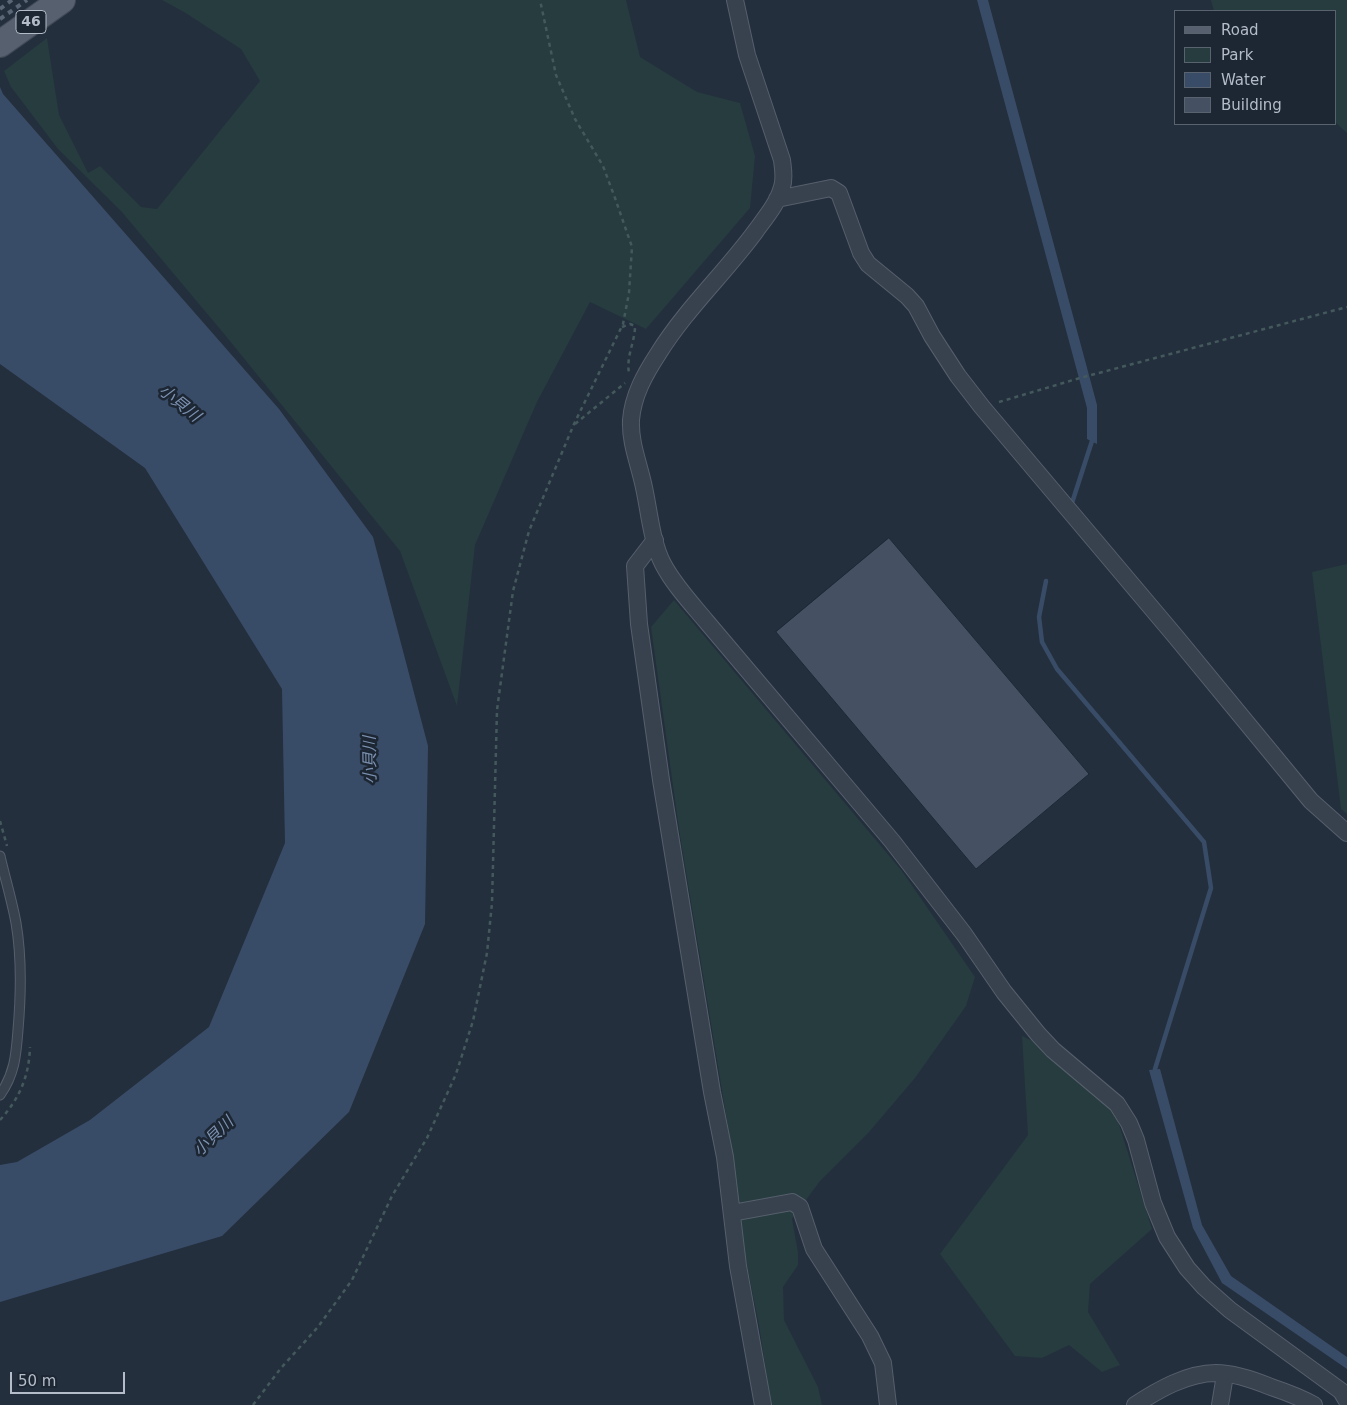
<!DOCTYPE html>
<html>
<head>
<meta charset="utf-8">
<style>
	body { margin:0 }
	#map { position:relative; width:1347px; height:1405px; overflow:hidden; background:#242f3e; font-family:"DejaVu Sans",sans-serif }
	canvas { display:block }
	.legend { position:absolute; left:1174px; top:10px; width:162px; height:115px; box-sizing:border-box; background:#1d2633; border:1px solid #59626f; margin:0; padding:6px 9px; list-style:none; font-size:15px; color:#b4bcc9 }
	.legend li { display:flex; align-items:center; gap:10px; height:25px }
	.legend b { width:25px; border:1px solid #59626f }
	.scale { position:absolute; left:10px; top:1372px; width:115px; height:22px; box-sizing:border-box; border:2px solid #b4bcc9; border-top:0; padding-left:6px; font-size:15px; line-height:18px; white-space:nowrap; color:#b4bcc9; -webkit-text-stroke:4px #1d2633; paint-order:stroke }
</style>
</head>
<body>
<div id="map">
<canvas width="1347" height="1405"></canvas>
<ul class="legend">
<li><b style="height:6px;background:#56606e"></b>Road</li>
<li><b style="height:14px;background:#263c3f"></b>Park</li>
<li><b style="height:14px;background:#394c67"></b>Water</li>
<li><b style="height:14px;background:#455162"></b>Building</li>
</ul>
<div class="scale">50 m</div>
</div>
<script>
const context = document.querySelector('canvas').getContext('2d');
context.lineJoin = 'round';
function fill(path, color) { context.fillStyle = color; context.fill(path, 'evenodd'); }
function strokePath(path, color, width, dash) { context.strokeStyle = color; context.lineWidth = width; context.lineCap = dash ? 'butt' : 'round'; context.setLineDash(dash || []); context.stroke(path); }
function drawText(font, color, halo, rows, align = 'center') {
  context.font = font + ' "DejaVu Sans","Noto Sans JP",sans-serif'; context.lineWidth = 5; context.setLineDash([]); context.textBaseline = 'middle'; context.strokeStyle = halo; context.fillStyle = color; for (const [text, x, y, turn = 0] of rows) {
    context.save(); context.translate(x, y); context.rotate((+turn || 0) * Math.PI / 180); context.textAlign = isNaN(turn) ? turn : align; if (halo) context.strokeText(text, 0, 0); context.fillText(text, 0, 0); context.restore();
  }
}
const green = new Path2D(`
	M 162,0 L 626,0 L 640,57 L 697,92 L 740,103 L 755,156 L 750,208 L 646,329 L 590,302 L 537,402 L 475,545 L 457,706 L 400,551 L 225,335 L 121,211 L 58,149 L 11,87 L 4,71 L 47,38 L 59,115 L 88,173 L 100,166 L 141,207 L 157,209 L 260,81 L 241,49 L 184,12 Z
	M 1211,0 L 1347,0 L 1347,133 L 1336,123 L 1336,11 L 1214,11 Z
	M 1347,564 L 1347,814 L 1341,809 L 1312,572 Z
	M 674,600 L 902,871 L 975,977 L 966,1006 L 915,1078 L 869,1132 L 820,1181 L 792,1219 L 798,1252 L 798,1265 L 783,1287 L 784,1320 L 818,1387 L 822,1405 L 771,1405 L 759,1325 L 740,1231 L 731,1145 L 679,829 L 651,627 Z
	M 1022,1036 L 1037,1043 L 1116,1115 L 1152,1229 L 1090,1284 L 1088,1312 L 1120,1365 L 1102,1372 L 1069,1345 L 1042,1358 L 1015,1356 L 940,1254 L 1028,1135 Z`);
const water = new Path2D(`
	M 977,0 L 988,0 L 1097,405 L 1097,444 L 1087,439 L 1087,408 Z
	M 0,87 L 3,94 L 279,409 L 373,537 L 428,746 L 425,924 L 349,1112 L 222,1236 L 0,1302 L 0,1165 L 17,1162 L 90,1120 L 209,1027 L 285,843 L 282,689 L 145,468 L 0,364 Z
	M 1160,1069 L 1202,1225 L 1231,1276 L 1347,1357 L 1347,1369 L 1222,1283 L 1193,1228 L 1149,1070 Z`);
const stream = new Path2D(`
	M 1071,506 L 1092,441 L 1092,437
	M 1046,581 L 1039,617 L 1042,642 L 1057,669 L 1204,842 L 1211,888 L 1155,1069 L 1156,1073`);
const building = new Path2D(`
	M 889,538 L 1089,774 L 976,869 L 776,632 Z`);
const path = new Path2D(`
	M 622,327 L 630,324 L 635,326 C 635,342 626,356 629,373
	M 999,402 L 1080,378 L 1347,307
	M 575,424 L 625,383
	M 0,821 L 7,846
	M 0,1120 C 20,1098 29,1076 30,1047
	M 253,1405 L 281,1368 L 318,1327 L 352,1280 L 392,1196 L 427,1138 L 456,1074 L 473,1021 L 487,953 L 492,903 L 497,710 L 513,591 L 529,531 L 574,424 L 623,324 L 629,293 L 632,247 L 615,198 L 603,166 L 575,119 L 556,75 L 540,0`);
const service = new Path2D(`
	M 0,856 C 5,878 12,901 16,923 C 22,958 21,995 18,1030 C 16,1055 15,1073 0,1095`);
const minor = new Path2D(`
	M 735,0 L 747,55 L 782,160 C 783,169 785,178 782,187 C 778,203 765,218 755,232 C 724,274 686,309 658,354 C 645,374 633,395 631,420 C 630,442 638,461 643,483 C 649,508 651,541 663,564 C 674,585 691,603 706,621 L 892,841 L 964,934 L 1004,992 L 1038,1034 L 1053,1050 L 1117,1104 L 1129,1123 L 1136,1140 L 1153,1203 L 1167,1237 L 1187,1268 L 1204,1287 L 1230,1310 L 1341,1391 L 1347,1401
	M 777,199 L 831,188 L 839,193 L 861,253 L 868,264 L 907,296 L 916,306 L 932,336 L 958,376 L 982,407 L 1176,637 L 1311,801 L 1347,833
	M 655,540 L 635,566 L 639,624 L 661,780 L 712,1092 L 725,1157 L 738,1266 L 763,1405
	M 732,1213 L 792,1202 L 800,1207 L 814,1249 L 870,1336 L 883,1363 L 888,1405
	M 1135,1405 C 1158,1390 1187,1373 1216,1373 C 1234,1373 1254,1380 1271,1387 C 1286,1392 1300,1397 1314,1405
	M 1220,1405 L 1225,1375`);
const primary = new Path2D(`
	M 0,44 L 62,0`);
const rail = new Path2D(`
	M 0,9 L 12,0
	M 0,19 L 27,0`);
const shields = [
	[31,22,30]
];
const shieldNames = [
	["46",31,22]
];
const waterNames = [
	["小貝川",179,404,39],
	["小貝川",371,760,-91],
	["小貝川",214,1137,-44]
];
fill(green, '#263c3f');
fill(water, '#394c67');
strokePath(stream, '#394c67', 4.5);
fill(building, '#455162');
strokePath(building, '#1f2835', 1);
strokePath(service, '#565f6c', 11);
strokePath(minor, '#565f6c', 18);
strokePath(primary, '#414a57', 28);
strokePath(path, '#44595c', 2.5, [4, 4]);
strokePath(service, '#38414e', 9);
strokePath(minor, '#38414e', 16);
strokePath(primary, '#56606e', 26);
strokePath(rail, '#5a6575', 4, [5, 5]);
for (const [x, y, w] of shields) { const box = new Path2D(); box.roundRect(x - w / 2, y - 11.5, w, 23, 4); context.fillStyle = '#1d2633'; context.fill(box); strokePath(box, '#b4bcc9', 1); }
drawText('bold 14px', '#b4bcc9', null, shieldNames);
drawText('italic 16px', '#7c92b1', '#1d2633', waterNames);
</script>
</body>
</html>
